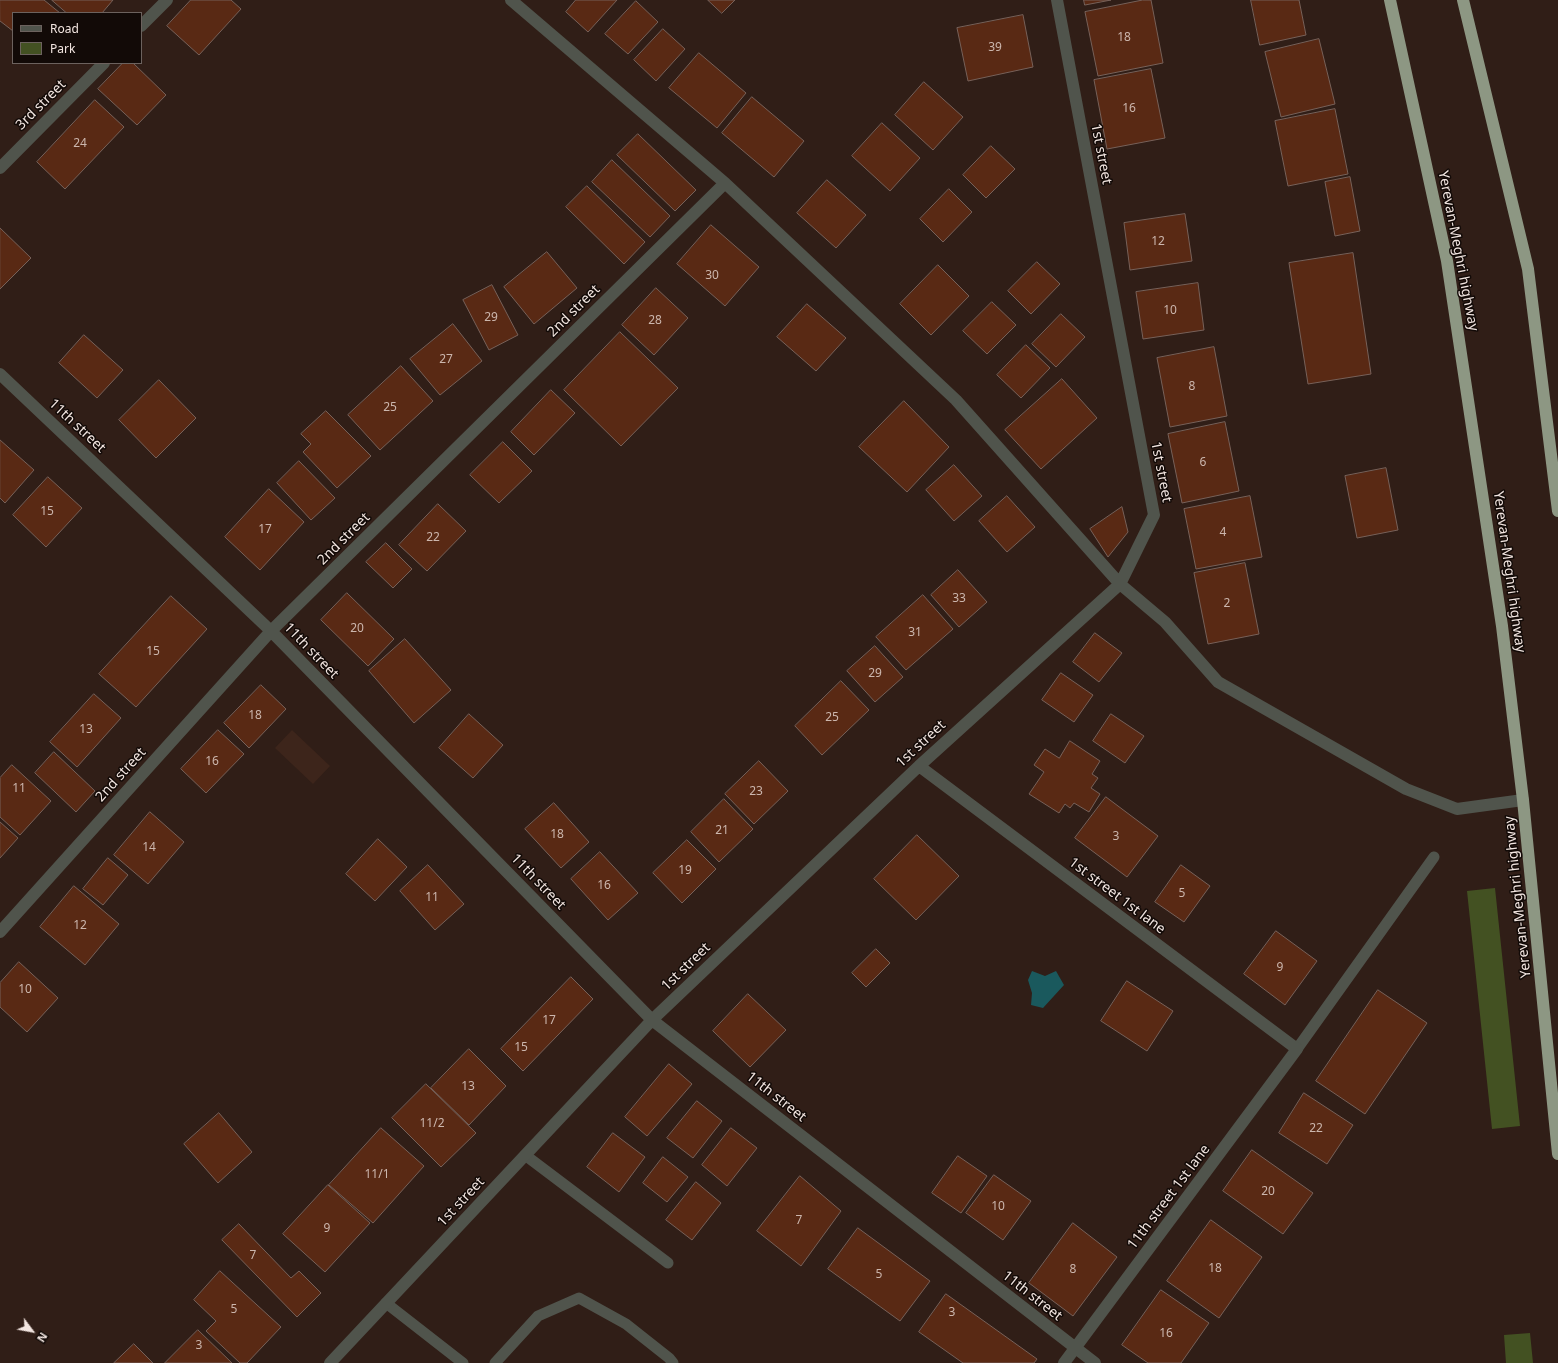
<!DOCTYPE html>
<html>
<head>
<meta charset="utf-8">
<style>
	body { margin:0 }
	#map { position:relative; width:1558px; height:1363px; overflow:hidden; background:#301e17; font-family:"Noto Sans",sans-serif }
	canvas { display:block }
	.legend { position:absolute; left:12px; top:12px; width:130px; height:52px; box-sizing:border-box; background:#120a07; border:1px solid #6c625e; margin:0; padding:5px 7px; list-style:none; font-size:12px; color:#f2e5e0 }
	.legend li { display:flex; align-items:center; gap:8px; height:20px }
	.legend b { width:20px; border:1px solid #6c625e }
	.north { position:absolute; left:12px; top:1311px; width:40px; height:40px; -webkit-text-stroke:3px #120a07; paint-order:stroke; rotate:122deg; font-size:11px; font-weight:700; line-height:16px; text-align:center; color:#f2e5e0 }
	.north::after { content:''; display:block; margin:auto; width:14px; height:18px; background:#f2e5e0; clip-path:polygon(50% 0,100% 100%,50% 72%,0 100%) }
</style>
</head>
<body>
<div id="map">
<canvas width="1558" height="1363"></canvas>
<ul class="legend">
<li><b style="height:5px;background:#50544c"></b>Road</li>
<li><b style="height:11px;background:#435122"></b>Park</li>
</ul>
<div class="north">N</div>
</div>
<script>
const context = document.querySelector('canvas').getContext('2d');
context.lineJoin = 'round';
function fill(path, color) { context.fillStyle = color; context.fill(path, 'evenodd'); }
function strokePath(path, color, width, dash) { context.strokeStyle = color; context.lineWidth = width; context.lineCap = dash ? 'butt' : 'round'; context.setLineDash(dash || []); context.stroke(path); }
function drawText(font, color, halo, rows, align = 'center') {
  context.font = font + ' "Noto Sans",sans-serif'; context.lineWidth = 3; context.setLineDash([]); context.textBaseline = 'middle'; context.strokeStyle = halo; context.fillStyle = color; for (const [text, x, y, turn = 0] of rows) {
    context.save(); context.translate(x, y); context.rotate((+turn || 0) * Math.PI / 180); context.textAlign = isNaN(turn) ? turn : align; if (halo) context.strokeText(text, 0, 0); context.fillText(text, 0, 0); context.restore();
  }
}
const built = new Path2D(`
	M 292,730 L 330,766 L 313,784 L 275,748 Z`);
const green = new Path2D(`
	M 1495,888 L 1520,1126 L 1492,1129 L 1467,891 Z
	M 1530,1333 L 1533,1363 L 1506,1363 L 1504,1335 Z`);
const water = new Path2D(`
	M 1032,971 L 1045,976 L 1056,971 L 1064,985 L 1043,1008 L 1031,1005 L 1032,993 L 1028,980 Z`);
const building = new Path2D(`
	M 0,0 L 44,0 L 60,13 L 13,13 L 13,31 L 0,21 Z
	M 52,0 L 113,0 L 102,13 L 67,13 Z
	M 191,0 L 231,0 L 241,9 L 199,55 L 167,26 Z
	M 576,0 L 617,0 L 588,32 L 566,12 Z
	M 708,0 L 735,0 L 722,13 Z
	M 1084,0 L 1111,0 L 1085,5 Z
	M 1143,0 L 1151,0 L 1163,63 L 1098,76 L 1085,12 Z
	M 1251,0 L 1299,0 L 1306,35 L 1260,45 Z
	M 636,1 L 658,22 L 628,54 L 605,34 Z
	M 1023,15 L 1033,67 L 968,81 L 957,28 Z
	M 663,29 L 685,49 L 656,81 L 634,60 Z
	M 1319,39 L 1335,104 L 1281,117 L 1265,52 Z
	M 699,53 L 746,93 L 717,128 L 669,88 Z
	M 123,63 L 133,63 L 166,95 L 137,125 L 98,89 Z
	M 1151,69 L 1165,138 L 1107,149 L 1094,80 Z
	M 924,82 L 963,117 L 933,150 L 895,115 Z
	M 752,97 L 804,141 L 774,177 L 722,133 Z
	M 95,100 L 124,127 L 65,189 L 37,162 Z
	M 1335,109 L 1348,174 L 1288,186 L 1275,121 Z
	M 882,123 L 920,158 L 890,191 L 852,156 Z
	M 638,134 L 696,190 L 675,211 L 617,155 Z
	M 991,146 L 1015,169 L 986,198 L 963,175 Z
	M 612,160 L 670,216 L 650,237 L 592,182 Z
	M 1350,177 L 1360,231 L 1335,236 L 1325,182 Z
	M 827,180 L 866,215 L 836,248 L 797,213 Z
	M 587,186 L 645,242 L 624,264 L 566,207 Z
	M 949,189 L 972,212 L 943,242 L 920,219 Z
	M 1185,214 L 1192,261 L 1130,270 L 1124,223 Z
	M 711,225 L 759,267 L 725,306 L 677,264 Z
	M 0,228 L 31,258 L 0,289 Z
	M 547,252 L 577,288 L 534,324 L 504,287 Z
	M 1353,253 L 1371,374 L 1308,384 L 1289,263 Z
	M 1037,262 L 1060,284 L 1031,314 L 1008,291 Z
	M 938,265 L 969,296 L 931,335 L 900,304 Z
	M 1198,283 L 1204,330 L 1143,339 L 1136,292 Z
	M 492,285 L 518,335 L 489,350 L 463,300 Z
	M 656,288 L 688,318 L 654,355 L 622,325 Z
	M 992,302 L 1016,325 L 987,354 L 963,331 Z
	M 807,304 L 846,338 L 816,371 L 777,337 Z
	M 1061,314 L 1085,337 L 1056,367 L 1032,344 Z
	M 453,324 L 482,361 L 440,395 L 410,359 Z
	M 620,332 L 678,388 L 621,446 L 564,390 Z
	M 84,335 L 123,370 L 97,398 L 59,363 Z
	M 1026,345 L 1050,368 L 1021,398 L 997,375 Z
	M 1214,347 L 1227,416 L 1170,427 L 1157,358 Z
	M 401,366 L 433,401 L 380,450 L 348,415 Z
	M 1062,379 L 1097,418 L 1041,469 L 1005,430 Z
	M 159,380 L 196,418 L 156,458 L 119,420 Z
	M 551,390 L 575,413 L 534,455 L 511,432 Z
	M 904,401 L 949,447 L 907,492 L 859,447 Z
	M 326,411 L 371,456 L 337,488 L 303,452 L 311,444 L 301,434 Z
	M 1225,422 L 1239,491 L 1182,503 L 1168,434 Z
	M 0,440 L 34,470 L 5,503 L 0,498 Z
	M 503,442 L 532,471 L 499,503 L 470,475 Z
	M 299,461 L 335,498 L 311,520 L 277,483 Z
	M 954,465 L 982,496 L 954,521 L 926,490 Z
	M 1386,468 L 1398,530 L 1357,538 L 1345,476 Z
	M 48,477 L 82,508 L 46,547 L 13,515 Z
	M 269,489 L 304,522 L 260,570 L 225,537 Z
	M 1007,496 L 1035,527 L 1007,552 L 979,521 Z
	M 1250,496 L 1262,557 L 1196,569 L 1184,509 Z
	M 438,504 L 466,531 L 427,571 L 399,545 Z
	M 1122,507 L 1128,532 L 1108,557 L 1090,529 Z
	M 386,543 L 412,569 L 393,588 L 366,562 Z
	M 1245,563 L 1259,634 L 1208,644 L 1194,573 Z
	M 958,570 L 987,602 L 959,627 L 931,595 Z
	M 347,593 L 394,639 L 368,666 L 321,620 Z
	M 923,595 L 953,629 L 906,670 L 876,637 Z
	M 171,596 L 207,629 L 136,707 L 99,674 Z
	M 1095,633 L 1122,653 L 1099,682 L 1073,662 Z
	M 405,639 L 451,690 L 414,723 L 369,671 Z
	M 875,646 L 903,677 L 875,702 L 847,671 Z
	M 1061,673 L 1093,695 L 1074,722 L 1042,700 Z
	M 841,681 L 869,710 L 822,755 L 795,726 Z
	M 261,685 L 286,709 L 249,748 L 224,723 Z
	M 94,694 L 121,718 L 77,767 L 50,742 Z
	M 469,714 L 503,745 L 473,778 L 439,748 Z
	M 1111,714 L 1144,736 L 1125,763 L 1093,741 Z
	M 218,730 L 244,754 L 206,793 L 181,769 Z
	M 1070,741 L 1100,761 L 1092,774 L 1098,778 L 1091,788 L 1100,794 L 1089,812 L 1074,803 L 1070,808 L 1065,804 L 1059,813 L 1029,794 L 1044,772 L 1034,765 L 1045,749 L 1059,758 Z
	M 54,752 L 95,791 L 76,812 L 35,773 Z
	M 759,761 L 788,791 L 754,824 L 725,794 Z
	M 12,765 L 51,801 L 20,835 L 0,817 L 0,778 Z
	M 1106,797 L 1158,836 L 1127,877 L 1075,838 Z
	M 724,799 L 753,829 L 719,862 L 691,832 Z
	M 554,803 L 589,842 L 561,868 L 525,829 Z
	M 150,812 L 184,842 L 148,884 L 114,855 Z
	M 0,822 L 18,838 L 0,858 Z
	M 917,835 L 959,876 L 916,920 L 874,879 Z
	M 378,839 L 407,867 L 375,901 L 346,874 Z
	M 687,840 L 716,869 L 682,903 L 653,873 Z
	M 600,852 L 638,893 L 608,920 L 571,879 Z
	M 108,858 L 128,875 L 103,905 L 83,889 Z
	M 428,865 L 464,904 L 435,930 L 400,891 Z
	M 1181,865 L 1210,886 L 1184,922 L 1155,902 Z
	M 74,886 L 119,924 L 85,965 L 40,927 Z
	M 1276,931 L 1317,961 L 1285,1005 L 1244,974 Z
	M 876,949 L 890,963 L 866,987 L 852,973 Z
	M 19,962 L 58,998 L 27,1032 L 0,1007 L 0,983 Z
	M 571,977 L 593,999 L 523,1071 L 501,1049 Z
	M 1127,981 L 1173,1011 L 1147,1051 L 1101,1021 Z
	M 1378,990 L 1427,1023 L 1365,1114 L 1316,1081 Z
	M 748,994 L 786,1030 L 750,1067 L 713,1031 Z
	M 469,1049 L 506,1086 L 469,1125 L 431,1088 Z
	M 669,1064 L 692,1084 L 647,1136 L 625,1117 Z
	M 426,1084 L 476,1133 L 441,1167 L 392,1118 Z
	M 1304,1093 L 1353,1125 L 1327,1164 L 1279,1133 Z
	M 697,1101 L 722,1121 L 693,1158 L 667,1138 Z
	M 219,1113 L 252,1152 L 218,1183 L 184,1144 Z
	M 381,1128 L 424,1166 L 373,1223 L 329,1185 Z
	M 731,1128 L 757,1148 L 727,1186 L 702,1165 Z
	M 613,1133 L 645,1157 L 619,1192 L 587,1167 Z
	M 1252,1150 L 1313,1193 L 1283,1234 L 1223,1191 Z
	M 958,1156 L 987,1176 L 961,1213 L 932,1193 Z
	M 663,1157 L 688,1177 L 667,1202 L 643,1183 Z
	M 994,1175 L 1031,1201 L 1003,1240 L 966,1213 Z
	M 800,1176 L 841,1211 L 801,1266 L 757,1231 Z
	M 696,1182 L 721,1203 L 692,1240 L 666,1220 Z
	M 328,1185 L 370,1223 L 325,1272 L 283,1234 Z
	M 1211,1220 L 1262,1257 L 1219,1318 L 1167,1281 Z
	M 1073,1223 L 1117,1257 L 1073,1316 L 1029,1283 Z
	M 239,1224 L 291,1278 L 299,1271 L 321,1293 L 297,1317 L 222,1240 Z
	M 858,1228 L 930,1281 L 900,1321 L 828,1269 Z
	M 220,1271 L 281,1327 L 247,1363 L 240,1363 L 206,1331 L 216,1321 L 194,1300 Z
	M 1161,1290 L 1209,1323 L 1181,1363 L 1148,1363 L 1122,1345 Z
	M 946,1294 L 1037,1359 L 1034,1363 L 963,1363 L 919,1332 Z
	M 198,1330 L 232,1363 L 165,1363 Z
	M 134,1344 L 153,1363 L 114,1363 Z`);
const lane = new Path2D(`
	M 1297,1049 L 1434,857
	M 525,1155 L 668,1263
	M 386,1303 L 463,1363
	M 495,1363 L 538,1316 L 579,1298 L 626,1324 L 669,1358 L 673,1363`);
const street = new Path2D(`
	M 511,0 L 725,183 L 956,400 L 1120,584 L 1165,622 L 1218,682 L 1406,789 L 1457,809 L 1523,800
	M 141,26 L 167,0
	M 0,168 L 104,63
	M 0,374 L 271,631 L 652,1020 L 1095,1363
	M 919,766 L 1297,1049 L 1064,1363
	M 0,932 L 271,631 L 725,183
	M 330,1363 L 652,1020 L 919,766 L 1120,584 L 1154,515 L 1057,0`);
const highway = new Path2D(`
	M 1390,0 L 1447,261 L 1502,626 L 1523,800 L 1558,1154
	M 1463,0 L 1528,269 L 1558,511`);
const numberNames = [
	["18",1124,38],
	["39",995,48],
	["16",1129,109],
	["24",80,144],
	["12",1158,242],
	["30",712,276],
	["10",1170,311],
	["29",491,318],
	["28",655,321],
	["27",446,360],
	["8",1192,387],
	["25",390,408],
	["6",1203,463],
	["15",47,512],
	["17",265,530],
	["4",1223,533],
	["22",433,538],
	["33",959,599],
	["2",1227,604],
	["20",357,629],
	["31",915,633],
	["15",153,652],
	["29",875,674],
	["18",255,716],
	["25",832,718],
	["13",86,730],
	["16",212,762],
	["11",19,789],
	["23",756,792],
	["21",722,831],
	["18",557,835],
	["3",1116,837],
	["14",149,848],
	["19",685,871],
	["16",604,886],
	["5",1182,894],
	["11",432,898],
	["12",80,926],
	["9",1280,968],
	["10",25,990],
	["17",549,1021],
	["15",521,1048],
	["13",468,1087],
	["11/2",432,1124],
	["22",1316,1129],
	["11/1",377,1175],
	["20",1268,1192],
	["10",998,1207],
	["7",799,1221],
	["9",327,1229],
	["7",253,1256],
	["18",1215,1269],
	["8",1073,1270],
	["5",879,1275],
	["5",234,1310],
	["3",952,1313],
	["16",1166,1334],
	["3",199,1346]
];
const streetNames = [
	["3rd street",41,105,-45],
	["1st street",1101,154,79],
	["Yerevan-Meghri highway",1458,251,79],
	["2nd street",574,311,-45],
	["11th street",77,426,43],
	["1st street",1161,472,79],
	["2nd street",344,539,-45],
	["Yerevan-Meghri highway",1509,572,82],
	["11th street",311,651,46],
	["1st street",921,744,-43],
	["2nd street",121,775,-48],
	["11th street",538,882,46],
	["1st street 1st lane",1117,896,37],
	["Yerevan-Meghri highway",1518,897,-96],
	["1st street",686,967,-44],
	["11th street",776,1097,38],
	["11th street 1st lane",1169,1197,-53],
	["1st street",461,1202,-47],
	["11th street",1032,1296,38]
];
fill(built, '#3d251b');
fill(green, '#435122');
fill(water, '#1a595d');
fill(building, '#592914');
strokePath(building, '#776159', 1);
strokePath(lane, '#50544c', 11);
strokePath(street, '#50544c', 12);
strokePath(highway, '#8d9783', 12);
drawText('12px', '#ccb6ad', null, numberNames);
drawText('14px', '#f2e5e0', '#120a07', streetNames);
</script>
</body>
</html>
